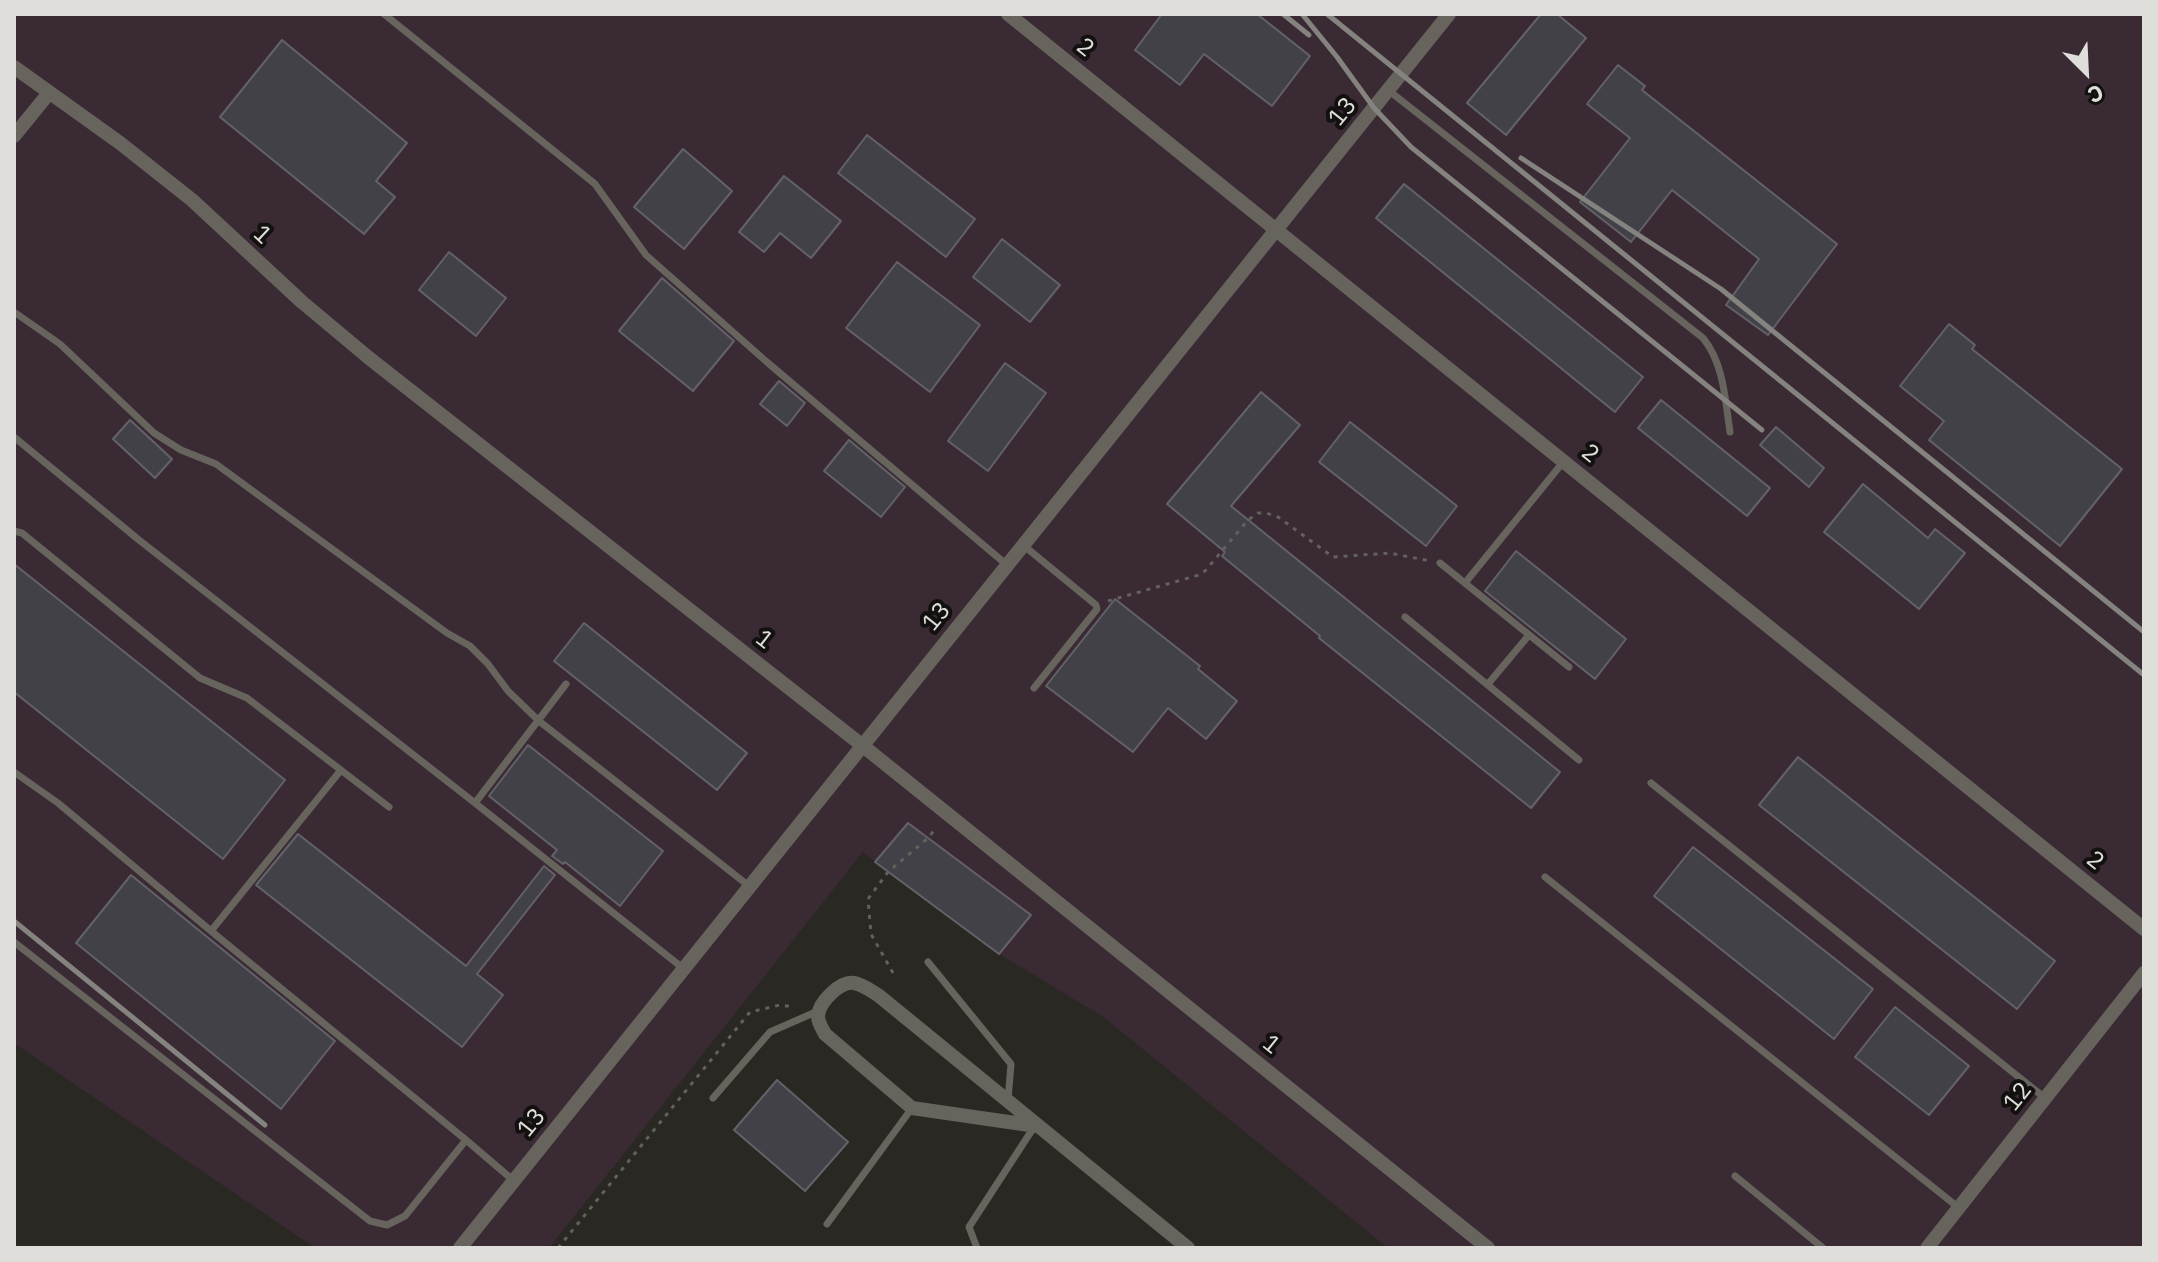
<!DOCTYPE html>
<html>
<head>
<meta charset="utf-8">
<style>
	body { margin:0 }
	#map { position:relative; width:2158px; height:1262px; overflow:hidden; background:#2a2823; font-family:"IBM Plex Sans",sans-serif }
	canvas { display:block }
	.frame { position:absolute; inset:0; border:16px solid #e0dedb; pointer-events:none }
	.north { position:absolute; left:2046px; top:32px; width:80px; height:80px; -webkit-text-stroke:6px #12110f; paint-order:stroke; rotate:156deg; font-size:22px; font-weight:700; line-height:32px; text-align:center; color:#e0dedb }
	.north::after { content:''; display:block; margin:auto; width:28px; height:36px; background:#e0dedb; clip-path:polygon(50% 0,100% 100%,50% 72%,0 100%) }
</style>
</head>
<body>
<div id="map">
<canvas width="2158" height="1262"></canvas>
<div class="frame"></div>
<div class="north">С</div>
</div>
<script>
const context = document.querySelector('canvas').getContext('2d');
context.lineJoin = 'round';
function fill(path, color) { context.fillStyle = color; context.fill(path, 'evenodd'); }
function strokePath(path, color, width, dash) { context.strokeStyle = color; context.lineWidth = width; context.lineCap = dash ? 'butt' : 'round'; context.setLineDash(dash || []); context.stroke(path); }
function drawText(font, color, halo, rows, align = 'center') {
  context.font = font + ' "IBM Plex Sans",sans-serif'; context.lineWidth = 8; context.setLineDash([]); context.textBaseline = 'middle'; context.strokeStyle = halo; context.fillStyle = color; for (const [text, x, y, turn = 0] of rows) {
    context.save(); context.translate(x, y); context.rotate((+turn || 0) * Math.PI / 180); context.textAlign = isNaN(turn) ? turn : align; if (halo) context.strokeText(text, 0, 0); context.fillText(text, 0, 0); context.restore();
  }
}
const industrial = new Path2D(`
	M 14,14 L 2144,14 L 2144,1248 L 1388,1248 L 1102,1016 L 999,954 L 934,904 L 898,880 L 863,852 L 549,1248 L 315,1248 L 14,1043 Z`);
const building = new Path2D(`
	M 1162,14 L 1257,14 L 1310,56 L 1272,106 L 1204,54 L 1180,85 L 1135,50 Z
	M 1541,14 L 1557,14 L 1586,38 L 1506,135 L 1467,103 Z
	M 282,40 L 407,143 L 376,181 L 395,197 L 364,234 L 220,117 Z
	M 1618,65 L 1645,86 L 1642,90 L 1837,244 L 1768,335 L 1726,305 L 1759,259 L 1672,190 L 1631,242 L 1580,202 L 1630,138 L 1587,104 Z
	M 867,135 L 975,219 L 946,257 L 838,173 Z
	M 683,149 L 732,191 L 684,249 L 634,207 Z
	M 784,176 L 841,221 L 811,258 L 780,233 L 764,252 L 739,232 Z
	M 1404,184 L 1643,377 L 1615,412 L 1376,218 Z
	M 1002,239 L 1060,285 L 1030,322 L 973,277 Z
	M 449,252 L 506,298 L 476,336 L 419,290 Z
	M 897,262 L 980,325 L 930,392 L 846,328 Z
	M 662,278 L 734,341 L 693,391 L 619,331 Z
	M 1949,324 L 1975,345 L 1972,349 L 2122,469 L 2060,546 L 1929,440 L 1944,421 L 1900,386 Z
	M 1005,363 L 1046,393 L 988,471 L 948,441 Z
	M 779,381 L 805,403 L 787,426 L 760,404 Z
	M 1261,392 L 1300,425 L 1231,506 L 1560,772 L 1531,808 L 1319,638 L 1320,636 L 1222,556 L 1225,552 L 1167,504 Z
	M 1661,400 L 1770,488 L 1747,516 L 1638,428 Z
	M 130,420 L 172,459 L 155,478 L 113,439 Z
	M 1350,422 L 1457,506 L 1426,546 L 1319,462 Z
	M 1776,427 L 1824,468 L 1809,487 L 1760,445 Z
	M 849,440 L 905,487 L 881,517 L 824,471 Z
	M 1863,484 L 1928,538 L 1935,529 L 1965,553 L 1919,609 L 1824,532 Z
	M 1516,551 L 1626,639 L 1595,679 L 1485,591 Z
	M 14,564 L 285,780 L 223,859 L 14,692 Z
	M 1115,599 L 1200,666 L 1198,669 L 1237,701 L 1206,739 L 1168,708 L 1133,752 L 1046,686 Z
	M 584,623 L 747,753 L 717,790 L 554,661 Z
	M 528,745 L 663,851 L 620,906 L 565,862 L 563,864 L 552,856 L 557,850 L 489,796 Z
	M 1798,757 L 2055,961 L 2017,1009 L 1759,805 Z
	M 908,823 L 1031,915 L 999,954 L 875,862 Z
	M 298,834 L 466,966 L 544,866 L 555,875 L 477,974 L 503,995 L 462,1047 L 256,885 Z
	M 1693,847 L 1873,989 L 1834,1039 L 1654,896 Z
	M 131,875 L 335,1041 L 281,1109 L 76,943 Z
	M 1895,1007 L 1969,1066 L 1929,1115 L 1855,1057 Z
	M 777,1080 L 848,1142 L 805,1191 L 734,1130 Z`);
const path = new Path2D(`
	M 1108,601 L 1199,575 L 1205,571 L 1248,520 L 1258,513 L 1266,513 L 1278,517 L 1333,557 L 1390,553 L 1430,561
	M 893,973 L 871,934 L 868,899 L 888,872 L 928,838 L 937,827
	M 558,1248 L 750,1012 L 780,1005 L 795,1007`);
const service = new Path2D(`
	M 384,14 L 595,184 L 646,255 L 768,363 L 1007,565
	M 1388,90 L 1703,338 C 1724,364 1725,399 1730,432
	M 14,312 L 60,344 L 154,433 L 181,450 L 216,464 L 447,633 L 470,646 L 488,664 L 508,691 L 539,721 L 749,886
	M 14,437 L 139,540 L 475,803
	M 14,531 L 22,533 L 200,678 L 247,698 L 389,807
	M 1023,545 L 1096,605 L 1097,609 L 1034,688
	M 1440,563 L 1569,667
	M 1465,583 L 1564,461
	M 1405,617 L 1579,760
	M 566,684 L 475,803 L 684,969
	M 1488,684 L 1529,635
	M 14,772 L 58,803 L 211,931 L 341,770
	M 1651,783 L 2045,1098
	M 1545,877 L 1959,1208
	M 211,931 L 466,1140
	M 14,942 L 370,1221 L 387,1225 L 405,1216 L 466,1140 L 514,1181
	M 928,962 L 1011,1064 L 1008,1100
	M 713,1098 L 770,1032 L 818,1011
	M 1735,1176 L 1823,1248
	M 827,1224 L 912,1108
	M 977,1248 L 969,1227 L 1034,1127`);
const minor = new Path2D(`
	M 1008,14 L 2144,929
	M 14,67 L 120,143 L 192,200 L 302,302 L 369,358 L 863,746 L 1488,1248
	M 14,136 L 49,93
	M 1036,1126 L 912,1108 L 825,1034 C 822,1028 818,1023 818,1016 C 819,1002 840,981 854,983 C 862,984 871,991 878,995 C 982,1079 1084,1164 1188,1248
	M 460,1248 L 1449,14
	M 1927,1248 L 2144,973`);
const rail = new Path2D(`
	M 1283,14 L 1309,35
	M 1302,14 L 1337,57 L 1374,108 L 1411,147 L 1762,430
	M 1327,14 L 2144,675
	M 1521,158 L 1721,289 L 2144,632
	M 14,921 L 265,1125`);
const streetNames = [
	["2",1085,48,39],
	["13",1343,112,-51],
	["1",262,235,43],
	["2",1590,454,39],
	["13",937,617,-51],
	["1",764,640,38],
	["2",2095,861,39],
	["1",1271,1045,39],
	["12",2018,1097,-52],
	["13",532,1123,-51]
];
fill(industrial, '#3a2a34');
fill(building, '#424147');
strokePath(building, '#636268', 2);
strokePath(path, '#63615c', 3, [4, 6]);
strokePath(service, '#67645e', 7);
strokePath(minor, '#67645e', 14);
strokePath(rail, '#85837f', 5);
drawText('24px', '#e0dedb', '#12110f', streetNames);
</script>
</body>
</html>
